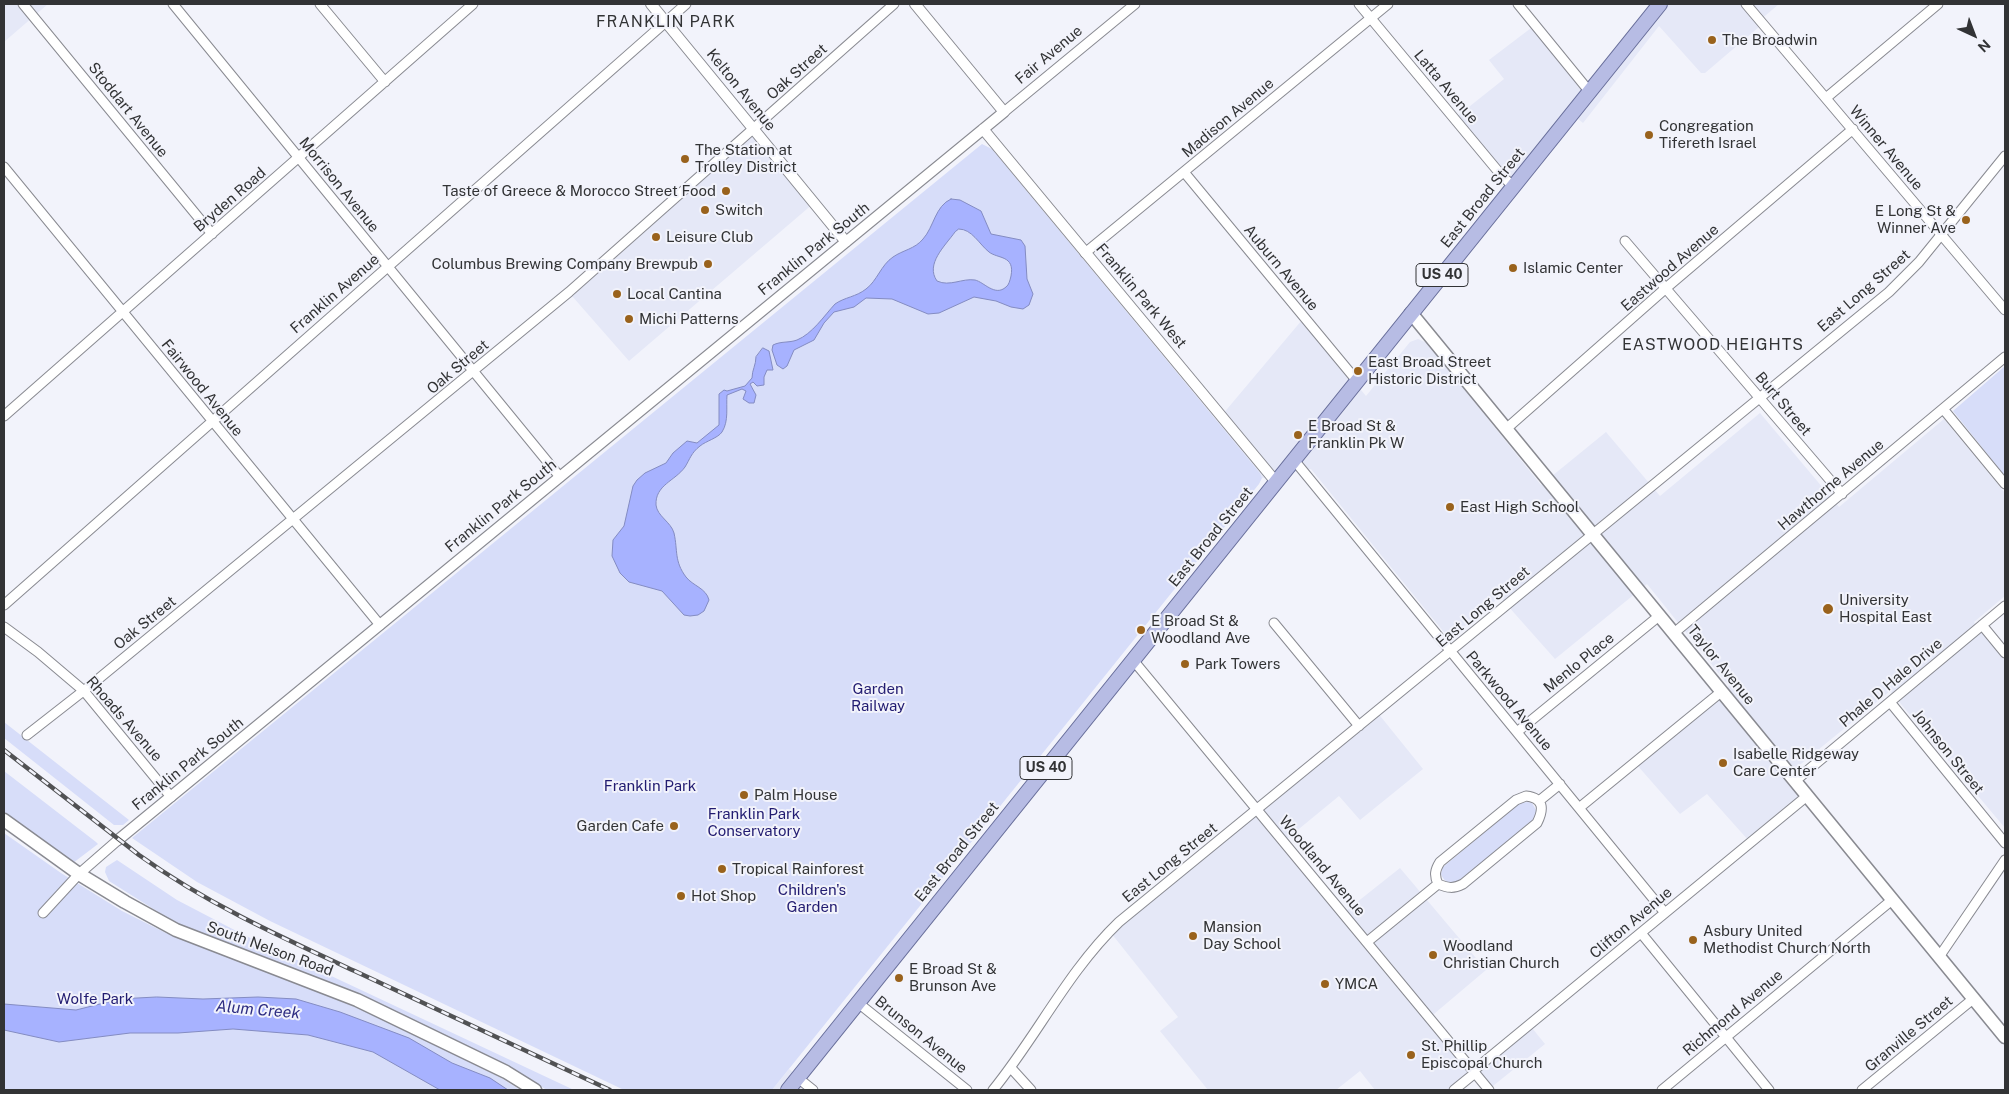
<!DOCTYPE html>
<html>
<head>
<meta charset="utf-8">
<style>
	body { margin:0 }
	#map { position:relative; width:2009px; height:1094px; overflow:hidden; background:#f2f3fb; font-family:"Public Sans",sans-serif }
	canvas { display:block }
	.frame { position:absolute; inset:0; border:5px solid #323335; pointer-events:none }
	.north { position:absolute; left:1949px; top:10px; width:50px; height:50px; -webkit-text-stroke:4px #f2f3fb; paint-order:stroke; rotate:137deg; font-size:14px; font-weight:700; line-height:20px; text-align:center; color:#323335 }
	.north::after { content:''; display:block; margin:auto; width:18px; height:22px; background:#323335; clip-path:polygon(50% 0,100% 100%,50% 72%,0 100%) }
</style>
</head>
<body>
<div id="map">
<canvas width="2009" height="1094"></canvas>
<div class="frame"></div>
<div class="north">N</div>
</div>
<script>
const context = document.querySelector('canvas').getContext('2d');
context.lineJoin = 'round';
function fill(path, color) { context.fillStyle = color; context.fill(path, 'evenodd'); }
function strokePath(path, color, width, dash) { context.strokeStyle = color; context.lineWidth = width; context.lineCap = dash ? 'butt' : 'round'; context.setLineDash(dash || []); context.stroke(path); }
function drawText(font, color, halo, rows, align = 'center') {
  context.font = font + ' "Public Sans",sans-serif'; context.lineWidth = 4; context.setLineDash([]); context.textBaseline = 'middle'; context.strokeStyle = halo; context.fillStyle = color; for (const [text, x, y, turn = 0] of rows) {
    context.save(); context.translate(x, y); context.rotate((+turn || 0) * Math.PI / 180); context.textAlign = isNaN(turn) ? turn : align; if (halo) context.strokeText(text, 0, 0); context.fillText(text, 0, 0); context.restore();
  }
}
const built = new Path2D(`
	M 4,4 L 48,4 L 4,42 Z
	M 1660,4 L 1779,4 L 1759,21 L 1759,27 L 1705,73 L 1701,73 L 1659,26 L 1583,123 L 1572,114 L 1511,188 L 1455,118 L 1504,79 L 1489,60 L 1535,25 L 1590,91 Z
	M 753,136 L 814,203 L 629,361 L 572,296 Z
	M 1302,320 L 1366,396 L 1410,342 L 1418,339 L 1427,343 L 1541,485 L 1606,432 L 1660,496 L 1760,413 L 1839,507 L 1944,419 L 2005,493 L 2005,596 L 1974,622 L 2005,661 L 2005,828 L 1890,691 L 1796,768 L 1791,780 L 1803,795 L 1749,841 L 1707,794 L 1680,814 L 1637,765 L 1729,686 L 1647,584 L 1555,659 L 1500,597 L 1454,635 L 1447,636 L 1311,469 L 1262,478 L 1260,473 L 1217,421 Z
	M 1377,712 L 1423,769 L 1360,820 L 1339,796 L 1283,842 L 1342,914 L 1400,868 L 1486,970 L 1428,1019 L 1471,1070 L 1528,1023 L 1545,1044 L 1488,1090 L 1475,1076 L 1458,1090 L 1375,1090 L 1360,1071 L 1336,1090 L 1208,1090 L 1160,1031 L 1178,1017 L 1111,933 Z
	M 789,1069 L 815,1090 L 772,1090 Z`);
const green = new Path2D(`
	M 982,144 L 992,149 L 1260,473 L 1262,478 L 1259,484 L 772,1090 L 624,1090 L 270,921 L 197,882 L 132,838 Z
	M 2005,366 L 2005,476 L 1953,411 Z
	M 4,722 L 129,820 L 123,825 L 114,825 L 4,738 Z
	M 4,771 L 96,842 L 98,844 L 73,863 L 4,815 Z
	M 1528,802 L 1532,803 L 1536,810 L 1534,820 L 1460,880 C 1452,885 1445,884 1441,874 L 1443,867 L 1520,803 Z
	M 4,833 L 61,873 L 122,911 L 166,933 L 348,1004 L 417,1035 L 503,1079 L 520,1090 L 4,1090 Z
	M 117,860 L 177,900 L 244,935 L 574,1090 L 547,1090 L 524,1077 L 182,927 L 109,881 L 105,872 L 106,867 Z`);
const water = new Path2D(`
	M 951,199 L 960,200 L 981,211 L 991,234 L 1021,240 L 1025,246 L 1027,279 L 1033,294 L 1029,305 L 1023,309 L 1011,307 L 996,301 L 974,297 L 939,313 L 928,314 L 892,299 L 866,298 L 854,307 L 834,312 L 824,323 L 814,340 L 794,350 L 787,366 L 783,369 L 777,365 L 772,350 L 773,345 C 781,341 789,343 797,340 C 812,334 824,316 835,304 C 845,297 856,297 866,289 C 877,281 881,265 893,257 C 903,250 915,249 923,239 C 934,227 935,206 951,199 ZM 959,229 C 972,229 979,244 989,252 C 998,259 1015,255 1011,276 C 1010,280 1009,285 1006,287 C 995,297 984,282 975,280 C 962,278 950,287 937,281 C 925,264 945,246 955,232 Z
	M 763,348 L 769,351 L 773,370 L 767,370 L 764,377 L 764,385 L 757,386 L 753,382 L 750,384 L 756,395 L 754,403 L 749,403 L 743,399 L 746,391 L 742,389 L 727,395 C 726,407 729,421 722,432 C 718,438 706,441 700,446 C 691,453 690,459 685,467 C 675,481 655,485 656,505 C 657,516 671,522 674,533 C 678,551 674,561 686,577 C 693,586 706,588 709,600 L 704,611 L 698,615 L 690,616 L 684,615 L 662,591 L 629,582 L 620,573 L 612,556 L 613,540 L 624,526 L 633,486 L 637,480 L 645,473 L 666,463 L 673,453 L 687,441 L 697,443 L 719,425 L 719,394 L 724,390 L 727,391 L 745,386 L 752,378 C 752,370 756,365 756,357 Z
	M 157,997 L 203,999 L 258,997 L 296,999 L 340,1012 L 409,1038 L 452,1063 L 490,1078 L 508,1090 L 440,1090 L 373,1052 L 308,1035 L 233,1029 L 178,1033 L 130,1033 L 59,1042 L 4,1030 L 4,1004 L 76,1010 L 120,999 Z`);
const minor = new Path2D(`
	M 23,4 L 212,234
	M 173,4 L 560,477
	M 320,4 L 385,82
	M 1359,4 L 1502,176 L 1513,186
	M 1518,4 L 1589,91
	M 1746,4 L 2005,310
	M 1826,98 L 1938,4
	M 1004,112 L 1135,4
	M 4,167 L 380,625
	M 1184,172 L 1357,381
	M 1625,241 L 1842,494
	M 1085,253 L 1388,4
	M 1944,410 L 2005,484
	M 4,416 L 473,4
	M 1506,429 L 1666,288 L 1853,129
	M 1294,460 L 1665,913
	M 4,605 L 686,4
	M 1274,623 L 1359,726
	M 1982,625 L 2005,653
	M 4,627 L 38,652 L 84,691 L 171,797
	M 1674,633 L 2005,357
	M 1133,660 L 1489,1090
	M 1890,702 L 2005,843
	M 1517,732 L 1659,616
	M 27,735 L 91,685 L 569,292 L 894,4
	M 1795,781 L 2005,606
	M 1526,796 C 1544,798 1544,809 1537,823 L 1463,884 C 1453,889 1448,888 1438,884 C 1434,875 1435,870 1440,862 L 1516,800 Z
	M 1539,801 L 1560,784
	M 1579,808 L 1721,692
	M 43,913 L 79,874 L 118,840
	M 1641,933 L 1769,1090
	M 1367,942 L 1438,884
	M 1939,957 L 2005,860
	M 857,1002 L 967,1090
	M 1011,1068 L 1031,1090
	M 1473,1071 L 1807,796
	M 798,1078 L 813,1090
	M 993,1090 C 1037,1036 1068,971 1119,922 L 1889,292 L 1919,262 L 2005,156
	M 1454,1090 L 1475,1073
	M 1662,1090 L 1892,900
	M 1862,1090 L 1973,999`);
const tertiary = new Path2D(`
	M 651,4 L 846,242
	M 983,129 L 1276,482
	M 118,840 L 1004,112 L 915,4`);
const secondary = new Path2D(`
	M 1411,313 L 2005,1037
	M 4,820 L 79,874 L 125,902 L 176,930 L 357,1000 L 506,1072 L 535,1090`);
const primary = new Path2D(`
	M 788,1090 L 1660,4`);
const rail = new Path2D(`
	M 4,750 L 139,855 C 207,904 283,938 359,973 C 443,1012 526,1051 610,1090`);
const markers = [
	[1712,40,5,"#99621c"],
	[1649,135,5,"#99621c"],
	[685,159,5,"#99621c"],
	[726,191,5,"#99621c"],
	[705,210,5,"#99621c"],
	[1966,220,5,"#99621c"],
	[656,237,5,"#99621c"],
	[708,264,5,"#99621c"],
	[1513,268,5,"#99621c"],
	[617,294,5,"#99621c"],
	[629,319,5,"#99621c"],
	[1358,371,5,"#99621c"],
	[1298,435,5,"#99621c"],
	[1450,507,5,"#99621c"],
	[1828,609,6,"#99621c"],
	[1141,630,5,"#99621c"],
	[1185,664,5,"#99621c"],
	[1723,763,5,"#99621c"],
	[744,795,5,"#99621c"],
	[674,826,5,"#99621c"],
	[722,869,5,"#99621c"],
	[681,896,5,"#99621c"],
	[1193,936,5,"#99621c"],
	[1693,940,5,"#99621c"],
	[1433,955,5,"#99621c"],
	[899,978,5,"#99621c"],
	[1325,984,5,"#99621c"],
	[1411,1055,5,"#99621c"]
];
const shields = [
	[1442,275,52],
	[1046,768,52]
];
const shieldNames = [
	["US 40",1442,275],
	["US 40",1046,768]
];
const poiNames = [
	["The Broadwin",1722,40],
	["Congregation",1659,126],
	["Tifereth Israel",1659,143],
	["The Station at",695,150],
	["Trolley District",695,167],
	["Taste of Greece & Morocco Street Food",716,191,"right"],
	["Switch",715,210],
	["E Long St &",1956,211,"right"],
	["Winner Ave",1956,228,"right"],
	["Leisure Club",666,237],
	["Columbus Brewing Company Brewpub",698,264,"right"],
	["Islamic Center",1523,268],
	["Local Cantina",627,294],
	["Michi Patterns",639,319],
	["East Broad Street",1368,362],
	["Historic District",1368,379],
	["E Broad St &",1308,426],
	["Franklin Pk W",1308,443],
	["East High School",1460,507],
	["University",1839,600],
	["Hospital East",1839,617],
	["E Broad St &",1151,621],
	["Woodland Ave",1151,638],
	["Park Towers",1195,664],
	["Isabelle Ridgeway",1733,754],
	["Care Center",1733,771],
	["Palm House",754,795],
	["Garden Cafe",664,826,"right"],
	["Tropical Rainforest",732,869],
	["Hot Shop",691,896],
	["Mansion",1203,927],
	["Day School",1203,944],
	["Asbury United",1703,931],
	["Methodist Church North",1703,948],
	["Woodland",1443,946],
	["Christian Church",1443,963],
	["E Broad St &",909,969],
	["Brunson Ave",909,986],
	["YMCA",1335,984],
	["St. Phillip",1421,1046],
	["Episcopal Church",1421,1063]
];
const streetNames = [
	["Fair Avenue",1049,55,-40],
	["Oak Street",797,72,-42],
	["Latta Avenue",1446,87,50],
	["Kelton Avenue",741,90,51],
	["Stoddart Avenue",128,110,51],
	["Madison Avenue",1228,118,-40],
	["Winner Avenue",1886,148,50],
	["Morrison Avenue",339,185,51],
	["East Broad Street",1483,198,-51],
	["Bryden Road",230,200,-41],
	["Franklin Park South",814,249,-39],
	["Auburn Avenue",1281,268,50],
	["Eastwood Avenue",1670,268,-41],
	["East Long Street",1864,291,-41],
	["Franklin Avenue",335,294,-41],
	["Franklin Park West",1141,296,50],
	["Oak Street",458,367,-40],
	["Fairwood Avenue",202,388,51],
	["Burt Street",1783,404,50],
	["Hawthorne Avenue",1831,485,-40],
	["Franklin Park South",501,506,-39],
	["East Broad Street",1211,537,-51],
	["East Long Street",1483,607,-40],
	["Oak Street",145,623,-39],
	["Menlo Place",1579,663,-39],
	["Taylor Avenue",1721,665,51],
	["Phale D Hale Drive",1891,683,-40],
	["Parkwood Avenue",1509,701,50],
	["Rhoads Avenue",124,719,49],
	["Johnson Street",1948,752,51],
	["Franklin Park South",188,764,-39],
	["East Broad Street",957,852,-51],
	["East Long Street",1170,863,-39],
	["Woodland Avenue",1322,866,50],
	["Clifton Avenue",1631,923,-40],
	["South Nelson Road",270,949,20],
	["Richmond Avenue",1733,1013,-40],
	["Granville Street",1909,1034,-40],
	["Brunson Avenue",921,1035,39]
];
const parkNames = [
	["Garden",878,689],
	["Railway",878,706],
	["Franklin Park",650,786],
	["Franklin Park",754,814],
	["Conservatory",754,831],
	["Children's",812,890],
	["Garden",812,907],
	["Wolfe Park",95,999]
];
const neighbourhoodNames = [
	["FRANKLIN PARK",666,22],
	["EASTWOOD HEIGHTS",1713,345]
];
const waterNames = [
	["Alum Creek",258,1010,5]
];
fill(built, '#e5e8f7');
fill(green, '#d7ddf9');
fill(water, '#a7b2ff');
strokePath(water, '#848cc2', 1);
strokePath(minor, '#898a91', 11);
strokePath(tertiary, '#898a91', 12);
strokePath(secondary, '#898a91', 15);
strokePath(primary, '#696f9b', 16);
strokePath(minor, '#fff', 9);
strokePath(tertiary, '#fff', 10);
strokePath(secondary, '#fff', 12);
strokePath(primary, '#b7bce4', 14);
strokePath(rail, '#515254', 4.5);
strokePath(rail, '#f2f3fb', 2.5, [8]);
for (const [x, y, r, color] of markers) { const dot = new Path2D(); dot.arc(x, y, r, 0, 2 * Math.PI); context.fillStyle = color; context.fill(dot); strokePath(dot, '#f2f3fb', 2); }
for (const [x, y, w] of shields) { const box = new Path2D(); box.roundRect(x - w / 2, y - 11.5, w, 23, 4); context.fillStyle = '#f2f3fb'; context.fill(box); strokePath(box, '#323335', 1); }
drawText('bold 14px', '#323335', null, shieldNames);
drawText('15px', '#323335', '#f2f3fb', poiNames, 'left');
drawText('15px', '#323335', '#f2f3fb', streetNames);
drawText('15px', '#221c71', '#f2f3fb', parkNames);
context.letterSpacing = '1px';
drawText('16px', '#323335', '#f2f3fb', neighbourhoodNames);
context.letterSpacing = '0px';
drawText('italic 16px', '#2e2d82', '#f2f3fb', waterNames);
</script>
</body>
</html>
